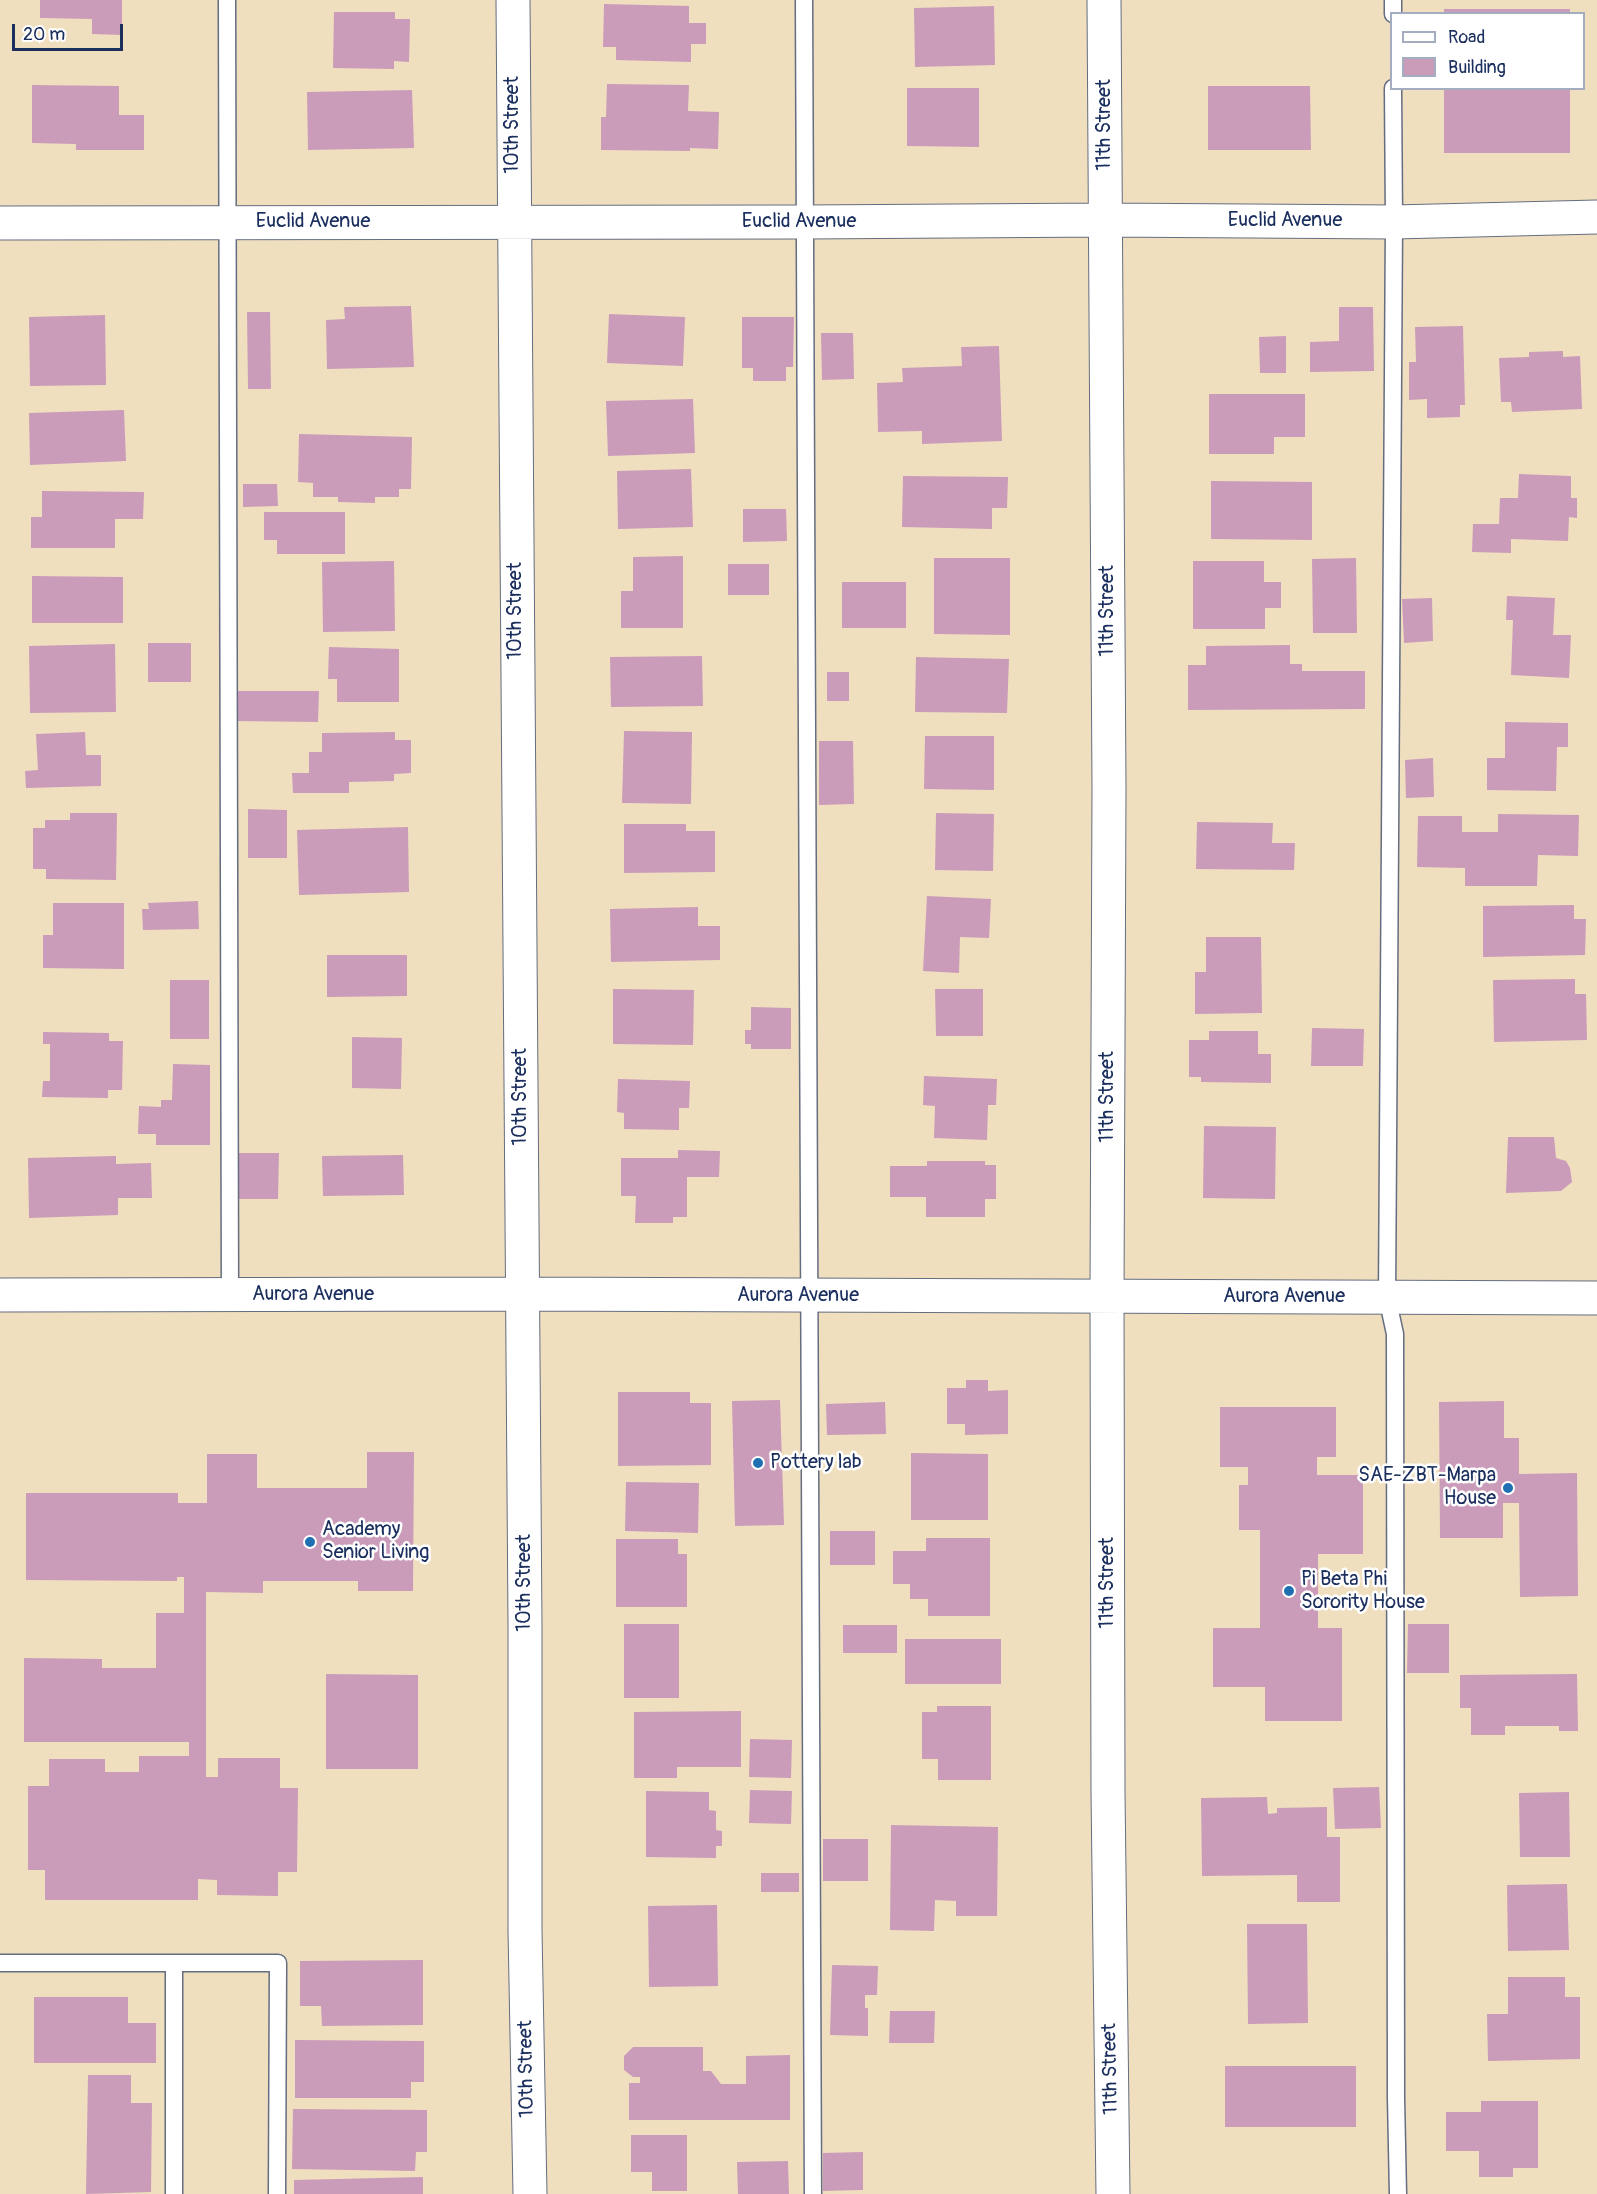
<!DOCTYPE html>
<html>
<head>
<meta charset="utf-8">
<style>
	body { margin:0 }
	#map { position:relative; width:1597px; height:2194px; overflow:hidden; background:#efdfbf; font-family:Pangolin,sans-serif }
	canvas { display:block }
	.legend { position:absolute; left:1390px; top:12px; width:195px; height:78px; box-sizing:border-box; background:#fff; border:2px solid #a4acbf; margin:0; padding:8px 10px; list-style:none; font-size:18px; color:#1b2f5e }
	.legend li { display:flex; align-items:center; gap:12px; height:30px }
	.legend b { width:30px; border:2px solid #a4acbf }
	.scale { position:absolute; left:12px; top:24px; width:111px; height:27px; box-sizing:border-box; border:3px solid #1b2f5e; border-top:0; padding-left:8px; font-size:18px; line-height:21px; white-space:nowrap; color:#1b2f5e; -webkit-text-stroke:4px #fff; paint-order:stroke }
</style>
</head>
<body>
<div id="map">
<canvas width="1597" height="2194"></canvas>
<ul class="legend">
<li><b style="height:8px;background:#fff"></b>Road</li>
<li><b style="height:16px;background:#cb9bba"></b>Building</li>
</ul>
<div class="scale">20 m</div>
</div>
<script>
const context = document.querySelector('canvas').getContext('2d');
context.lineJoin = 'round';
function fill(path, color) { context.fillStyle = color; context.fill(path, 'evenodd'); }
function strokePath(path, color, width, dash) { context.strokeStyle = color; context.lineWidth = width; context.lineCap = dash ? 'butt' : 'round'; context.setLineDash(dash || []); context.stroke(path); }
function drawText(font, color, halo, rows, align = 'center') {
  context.font = font + ' Pangolin,sans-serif'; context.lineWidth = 5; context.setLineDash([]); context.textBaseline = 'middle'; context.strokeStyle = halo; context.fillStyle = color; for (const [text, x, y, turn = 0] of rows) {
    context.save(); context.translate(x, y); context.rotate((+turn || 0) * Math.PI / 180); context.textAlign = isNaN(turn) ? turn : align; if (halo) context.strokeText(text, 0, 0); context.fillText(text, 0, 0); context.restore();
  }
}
const building = new Path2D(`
	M 40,0 L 122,0 L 122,35 L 92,34 L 92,19 L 40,18 Z
	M 604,4 L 689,6 L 689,23 L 706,23 L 706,44 L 691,44 L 691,62 L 616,60 L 616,47 L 603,47 Z
	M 994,6 L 995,65 L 915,67 L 914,8 Z
	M 1444,9 L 1570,9 L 1570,14 L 1444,14 Z
	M 334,12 L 395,12 L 395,19 L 410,19 L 409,62 L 394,61 L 394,69 L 333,68 Z
	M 607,84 L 689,85 L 688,111 L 719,112 L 718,149 L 690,148 L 690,151 L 601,150 L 601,117 L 606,117 Z
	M 32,85 L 119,86 L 119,115 L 144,115 L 144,150 L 76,150 L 76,144 L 32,143 Z
	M 1208,86 L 1310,86 L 1311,150 L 1208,150 Z
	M 907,88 L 979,88 L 979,147 L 907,146 Z
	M 1444,88 L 1570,88 L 1570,153 L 1444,153 Z
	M 412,90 L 414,148 L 308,150 L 307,92 Z
	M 411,306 L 414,367 L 327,369 L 326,320 L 345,319 L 344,307 Z
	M 1339,307 L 1373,307 L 1374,371 L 1310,372 L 1310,342 L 1339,341 Z
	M 247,312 L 270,312 L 271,389 L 248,389 Z
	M 609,314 L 685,317 L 683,366 L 607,363 Z
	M 105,315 L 106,385 L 30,386 L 29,317 Z
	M 742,317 L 794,317 L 793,367 L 786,367 L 786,381 L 753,381 L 753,368 L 742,368 Z
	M 1463,326 L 1465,405 L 1460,405 L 1460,417 L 1427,418 L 1427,399 L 1409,400 L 1409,362 L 1416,362 L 1415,327 Z
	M 821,333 L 853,333 L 854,379 L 822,380 Z
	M 1286,336 L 1286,373 L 1260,373 L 1259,337 Z
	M 999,346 L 1002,441 L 922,444 L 922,431 L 878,432 L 877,383 L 903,382 L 902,368 L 962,366 L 961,347 Z
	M 1563,351 L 1563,357 L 1580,356 L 1582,409 L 1512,412 L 1511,402 L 1501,402 L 1499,358 L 1529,357 L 1529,352 Z
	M 1209,394 L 1305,394 L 1305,437 L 1274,437 L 1274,454 L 1209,454 Z
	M 693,399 L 695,453 L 608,456 L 606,401 Z
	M 124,410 L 126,461 L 30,465 L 29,413 Z
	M 299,434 L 412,437 L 411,489 L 399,489 L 399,497 L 375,497 L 375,503 L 338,502 L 338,497 L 313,497 L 313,483 L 298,482 Z
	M 691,469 L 693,527 L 618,529 L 617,471 Z
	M 1519,474 L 1571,476 L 1571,498 L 1577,498 L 1577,518 L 1569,517 L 1568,541 L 1511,539 L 1511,553 L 1472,552 L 1473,524 L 1499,524 L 1500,498 L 1518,498 Z
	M 903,476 L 1008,477 L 1007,508 L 992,508 L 992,529 L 902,527 Z
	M 1211,481 L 1312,482 L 1312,540 L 1211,539 Z
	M 243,484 L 277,484 L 278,506 L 243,507 Z
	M 42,491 L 144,492 L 143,519 L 115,519 L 115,548 L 31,548 L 31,517 L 42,517 Z
	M 743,509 L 786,509 L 787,541 L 743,542 Z
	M 264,512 L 345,512 L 345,554 L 277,554 L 277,540 L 264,540 Z
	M 683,556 L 683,628 L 621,628 L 621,591 L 633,591 L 633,557 Z
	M 934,558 L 1010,558 L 1010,635 L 934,634 Z
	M 1356,558 L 1357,633 L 1313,633 L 1312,559 Z
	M 394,561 L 395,631 L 323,632 L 322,562 Z
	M 1193,561 L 1264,561 L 1264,582 L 1281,582 L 1281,608 L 1265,608 L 1265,629 L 1193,629 Z
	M 728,564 L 769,564 L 769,595 L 728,595 Z
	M 32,576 L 123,577 L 123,623 L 32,623 Z
	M 842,582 L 906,582 L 906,628 L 842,628 Z
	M 1507,596 L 1555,598 L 1553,635 L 1571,635 L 1569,678 L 1511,675 L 1513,620 L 1506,620 Z
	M 1432,598 L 1433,641 L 1404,643 L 1402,599 Z
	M 148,643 L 191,643 L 191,682 L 148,682 Z
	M 115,644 L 116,712 L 30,713 L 29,646 Z
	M 1290,645 L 1290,664 L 1302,664 L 1302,671 L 1365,671 L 1365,709 L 1188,710 L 1188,665 L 1206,665 L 1206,646 Z
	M 329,647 L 399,649 L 399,702 L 337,702 L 337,679 L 328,679 Z
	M 702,656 L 703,706 L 611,707 L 610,657 Z
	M 916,657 L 1009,659 L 1007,713 L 915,712 Z
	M 827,672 L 849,672 L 849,701 L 827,701 Z
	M 235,691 L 319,691 L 318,722 L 234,721 Z
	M 1505,722 L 1568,723 L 1568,747 L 1557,747 L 1556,791 L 1487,790 L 1487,758 L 1505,758 Z
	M 624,731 L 692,732 L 691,804 L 622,803 Z
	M 85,732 L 86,755 L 101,755 L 101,786 L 26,788 L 25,771 L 38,770 L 36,734 Z
	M 395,732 L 395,740 L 411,740 L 411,773 L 394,774 L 394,781 L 349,782 L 349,793 L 293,793 L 292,773 L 309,773 L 309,752 L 322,752 L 322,733 Z
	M 925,736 L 994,736 L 994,790 L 924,789 Z
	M 819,741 L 853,741 L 854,804 L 819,805 Z
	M 1433,758 L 1434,797 L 1406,798 L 1405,760 Z
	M 248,809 L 287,810 L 287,858 L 248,858 Z
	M 70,813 L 117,813 L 116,880 L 46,879 L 46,869 L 33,869 L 33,828 L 45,828 L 45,820 L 70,820 Z
	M 936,813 L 994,814 L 993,871 L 935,870 Z
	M 1498,814 L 1579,815 L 1578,856 L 1538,855 L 1537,886 L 1465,886 L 1465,868 L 1417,867 L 1418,816 L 1462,816 L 1462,832 L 1498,832 Z
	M 1197,822 L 1273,823 L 1272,843 L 1295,843 L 1294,870 L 1196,869 Z
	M 624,824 L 686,824 L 686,831 L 715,831 L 715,872 L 624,873 Z
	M 408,827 L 409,892 L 299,895 L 297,830 Z
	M 927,896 L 991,899 L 989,938 L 960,937 L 959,973 L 923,971 Z
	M 198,901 L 199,929 L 143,930 L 142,909 L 149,909 L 148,903 Z
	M 53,903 L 124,903 L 124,969 L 43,968 L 43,935 L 53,935 Z
	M 1574,905 L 1574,919 L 1586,919 L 1585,955 L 1483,957 L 1483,906 Z
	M 698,907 L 698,926 L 720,926 L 720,960 L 611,962 L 610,909 Z
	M 1206,937 L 1261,937 L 1262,1013 L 1195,1014 L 1195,972 L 1206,972 Z
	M 327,955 L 407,955 L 407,996 L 327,997 Z
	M 1575,979 L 1575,994 L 1586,994 L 1587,1040 L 1494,1042 L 1493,980 Z
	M 170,980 L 209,980 L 209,1039 L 170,1039 Z
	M 613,989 L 694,990 L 693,1045 L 613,1044 Z
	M 935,989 L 983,989 L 983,1036 L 936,1036 Z
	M 751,1007 L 791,1008 L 791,1049 L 751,1049 L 751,1044 L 745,1044 L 745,1030 L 751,1030 Z
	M 1312,1028 L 1364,1029 L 1363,1066 L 1311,1066 Z
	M 1209,1031 L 1258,1031 L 1258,1054 L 1271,1054 L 1271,1083 L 1201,1082 L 1201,1077 L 1189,1077 L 1189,1040 L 1209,1040 Z
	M 43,1032 L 109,1033 L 109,1041 L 123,1041 L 122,1090 L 108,1090 L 108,1098 L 42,1097 L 43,1081 L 50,1081 L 50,1044 L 43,1044 Z
	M 352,1037 L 402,1038 L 401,1089 L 352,1088 Z
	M 173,1064 L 210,1065 L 210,1145 L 156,1145 L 156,1134 L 138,1134 L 139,1106 L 161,1107 L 161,1100 L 172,1100 Z
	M 924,1076 L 997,1079 L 996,1105 L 988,1105 L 987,1140 L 934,1138 L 935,1106 L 923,1105 Z
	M 618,1079 L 690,1081 L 689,1108 L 679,1108 L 679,1130 L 624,1129 L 624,1113 L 617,1112 Z
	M 1204,1126 L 1276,1127 L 1275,1199 L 1203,1198 Z
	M 1508,1137 L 1554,1137 L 1556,1158 L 1566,1161 L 1570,1168 L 1572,1182 L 1561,1191 L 1506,1193 Z
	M 678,1150 L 720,1151 L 719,1177 L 687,1177 L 687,1217 L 673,1217 L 673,1223 L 635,1223 L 636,1196 L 621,1196 L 621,1158 L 678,1158 Z
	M 238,1153 L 279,1153 L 278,1199 L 238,1199 Z
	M 403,1155 L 404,1195 L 323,1196 L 322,1156 Z
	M 116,1156 L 116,1164 L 151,1163 L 152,1198 L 118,1198 L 118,1215 L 29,1218 L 28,1158 Z
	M 927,1161 L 985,1161 L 985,1165 L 996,1165 L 996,1199 L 985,1199 L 985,1217 L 926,1217 L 926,1197 L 890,1197 L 890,1166 L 927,1166 Z
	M 966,1380 L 988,1380 L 988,1391 L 1008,1390 L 1008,1434 L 965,1435 L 965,1424 L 947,1424 L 947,1388 L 966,1388 Z
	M 618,1392 L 690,1392 L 690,1403 L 711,1403 L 711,1465 L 618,1466 Z
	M 780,1400 L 784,1525 L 735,1526 L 732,1401 Z
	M 1504,1401 L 1504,1438 L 1519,1438 L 1519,1474 L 1577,1473 L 1578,1596 L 1520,1597 L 1519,1503 L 1503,1503 L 1503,1538 L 1440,1538 L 1439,1402 Z
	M 885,1402 L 886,1434 L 827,1435 L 826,1404 Z
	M 1220,1407 L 1336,1407 L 1336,1457 L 1317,1457 L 1317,1475 L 1363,1475 L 1363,1554 L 1318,1554 L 1318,1628 L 1342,1628 L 1342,1721 L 1265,1721 L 1265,1687 L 1213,1687 L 1213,1628 L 1260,1628 L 1260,1530 L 1239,1530 L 1239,1485 L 1248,1485 L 1248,1467 L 1220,1467 Z
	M 367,1452 L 414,1452 L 413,1591 L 358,1591 L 358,1581 L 263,1581 L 263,1593 L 206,1592 L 206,1777 L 218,1777 L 218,1758 L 280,1758 L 280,1788 L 298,1788 L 297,1872 L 278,1872 L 278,1896 L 217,1895 L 217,1880 L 198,1879 L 198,1900 L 45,1900 L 45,1870 L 28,1870 L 28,1786 L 49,1786 L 49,1759 L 105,1759 L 105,1772 L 139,1772 L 139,1756 L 189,1756 L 189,1742 L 24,1742 L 24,1658 L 102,1659 L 102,1668 L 156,1668 L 156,1613 L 184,1613 L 184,1577 L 177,1577 L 177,1581 L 26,1580 L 26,1493 L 178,1493 L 178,1503 L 207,1503 L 207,1454 L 257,1454 L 257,1488 L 367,1488 Z
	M 911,1453 L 988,1454 L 988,1520 L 911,1520 Z
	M 626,1482 L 699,1483 L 698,1533 L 625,1531 Z
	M 830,1531 L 875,1531 L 875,1565 L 830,1565 Z
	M 926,1538 L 990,1538 L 990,1616 L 928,1616 L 928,1599 L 910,1599 L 910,1584 L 893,1584 L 893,1551 L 926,1551 Z
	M 616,1539 L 678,1539 L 678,1554 L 687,1554 L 687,1607 L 616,1607 Z
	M 624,1624 L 679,1624 L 679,1698 L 624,1698 Z
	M 1408,1624 L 1449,1624 L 1449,1673 L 1407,1673 Z
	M 843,1625 L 897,1625 L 897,1653 L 843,1653 Z
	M 905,1639 L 1001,1639 L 1001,1684 L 905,1684 Z
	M 326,1674 L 418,1675 L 418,1769 L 326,1769 Z
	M 1577,1674 L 1578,1731 L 1559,1731 L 1559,1726 L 1505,1726 L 1505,1735 L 1471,1735 L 1471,1708 L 1460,1708 L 1460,1675 Z
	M 937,1706 L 991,1706 L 991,1780 L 938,1780 L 938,1759 L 922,1759 L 922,1712 L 937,1712 Z
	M 741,1711 L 741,1767 L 677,1767 L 677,1778 L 634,1778 L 634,1712 Z
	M 750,1739 L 792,1740 L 791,1778 L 749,1777 Z
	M 1379,1787 L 1381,1828 L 1335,1829 L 1333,1788 Z
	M 750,1790 L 792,1791 L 791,1824 L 749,1823 Z
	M 646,1791 L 709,1792 L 709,1810 L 716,1811 L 716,1830 L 722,1831 L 722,1846 L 716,1846 L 716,1858 L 646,1857 Z
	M 1569,1792 L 1570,1857 L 1520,1857 L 1519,1793 Z
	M 1267,1797 L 1268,1814 L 1277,1813 L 1277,1808 L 1327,1807 L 1327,1837 L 1340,1837 L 1340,1902 L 1297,1902 L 1297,1875 L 1202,1876 L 1201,1798 Z
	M 891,1825 L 998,1827 L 997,1916 L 956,1916 L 956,1901 L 935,1900 L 934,1931 L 890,1930 Z
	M 823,1839 L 868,1839 L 868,1881 L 823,1881 Z
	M 761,1873 L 799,1873 L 799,1892 L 761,1892 Z
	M 1567,1884 L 1569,1950 L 1508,1951 L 1507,1885 Z
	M 717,1905 L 718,1986 L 649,1987 L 648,1906 Z
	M 1247,1924 L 1307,1924 L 1308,2023 L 1248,2024 Z
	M 423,1960 L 423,2025 L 322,2026 L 321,2006 L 300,2006 L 300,1961 Z
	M 832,1965 L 878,1966 L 877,1995 L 865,1995 L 865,2008 L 868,2008 L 868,2036 L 830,2035 Z
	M 1508,1977 L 1565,1977 L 1565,1997 L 1580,1997 L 1580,2059 L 1488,2061 L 1487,2014 L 1508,2014 Z
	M 34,1997 L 128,1997 L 128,2023 L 156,2023 L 156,2063 L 34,2063 Z
	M 890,2011 L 935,2011 L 934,2043 L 889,2043 Z
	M 295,2040 L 424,2041 L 424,2082 L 411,2082 L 411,2098 L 295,2098 Z
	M 633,2047 L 703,2047 L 703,2071 L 711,2071 L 721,2084 L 746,2084 L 746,2056 L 790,2055 L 790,2120 L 629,2120 L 629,2083 L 640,2083 L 640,2077 L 633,2077 L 624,2070 L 624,2056 Z
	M 1225,2066 L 1356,2066 L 1356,2127 L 1225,2127 Z
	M 88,2075 L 131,2075 L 131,2103 L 152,2103 L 151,2192 L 86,2194 Z
	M 1481,2101 L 1538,2101 L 1538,2168 L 1513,2168 L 1513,2177 L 1479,2177 L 1479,2151 L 1446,2151 L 1446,2112 L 1481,2112 Z
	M 293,2109 L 427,2110 L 427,2152 L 416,2152 L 415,2171 L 292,2169 Z
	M 631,2135 L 687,2135 L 687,2191 L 652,2191 L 652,2172 L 631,2172 Z
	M 863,2152 L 863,2190 L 823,2191 L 823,2153 Z
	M 788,2161 L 789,2194 L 738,2194 L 737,2162 Z
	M 423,2177 L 423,2194 L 294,2194 L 294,2180 Z`);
const lane = new Path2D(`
	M 227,0 L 230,1295
	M 804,0 L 813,2194
	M 1393,0 L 1393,14
	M 1393,88 L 1394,222 L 1387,1297 L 1395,1334 L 1396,2098 L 1398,2194
	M 0,1963 L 278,1963 L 277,2194
	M 174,1963 L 174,2194`);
const street = new Path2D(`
	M 513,0 L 525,1623 L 525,1930 L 530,2194
	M 1104,0 L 1109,787 L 1107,1297 L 1108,1791 L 1113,2194
	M 0,223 L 805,222 L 1105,220 L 1394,222 L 1597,217
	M 0,1295 L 522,1294 L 1597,1298`);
const markers = [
	[758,1463,6,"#1f6fb2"],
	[1508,1488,6,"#1f6fb2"],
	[310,1542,6,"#1f6fb2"],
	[1289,1591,6,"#1f6fb2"]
];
const streetNames = [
	["10th Street",513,125,-90],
	["11th Street",1105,125,-90],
	["Euclid Avenue",1285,221],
	["Euclid Avenue",313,222],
	["Euclid Avenue",799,222],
	["10th Street",516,611,-90],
	["11th Street",1108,611,-90],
	["10th Street",521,1097,-90],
	["11th Street",1108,1097,-90],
	["Aurora Avenue",313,1295],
	["Aurora Avenue",798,1296],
	["Aurora Avenue",1284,1297],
	["10th Street",525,1583,-90],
	["11th Street",1108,1583,-90],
	["10th Street",527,2069,-91],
	["11th Street",1111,2069,-91]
];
const poiNames = [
	["Pottery lab",770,1463],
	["SAE-ZBT-Marpa",1496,1476,"right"],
	["House",1496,1499,"right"],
	["Academy",322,1530],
	["Senior Living",322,1553],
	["Pi Beta Phi",1301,1580],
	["Sorority House",1301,1603]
];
fill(building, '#cb9bba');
strokePath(lane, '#656d80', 19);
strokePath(street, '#656d80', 35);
strokePath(lane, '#fff', 16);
strokePath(street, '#fff', 33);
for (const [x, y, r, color] of markers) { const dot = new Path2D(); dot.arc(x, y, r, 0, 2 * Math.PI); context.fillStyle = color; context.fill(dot); strokePath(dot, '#fff', 2); }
drawText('20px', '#1b2f5e', '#fff', streetNames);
drawText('20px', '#1b2f5e', '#fff', poiNames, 'left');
</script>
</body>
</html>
